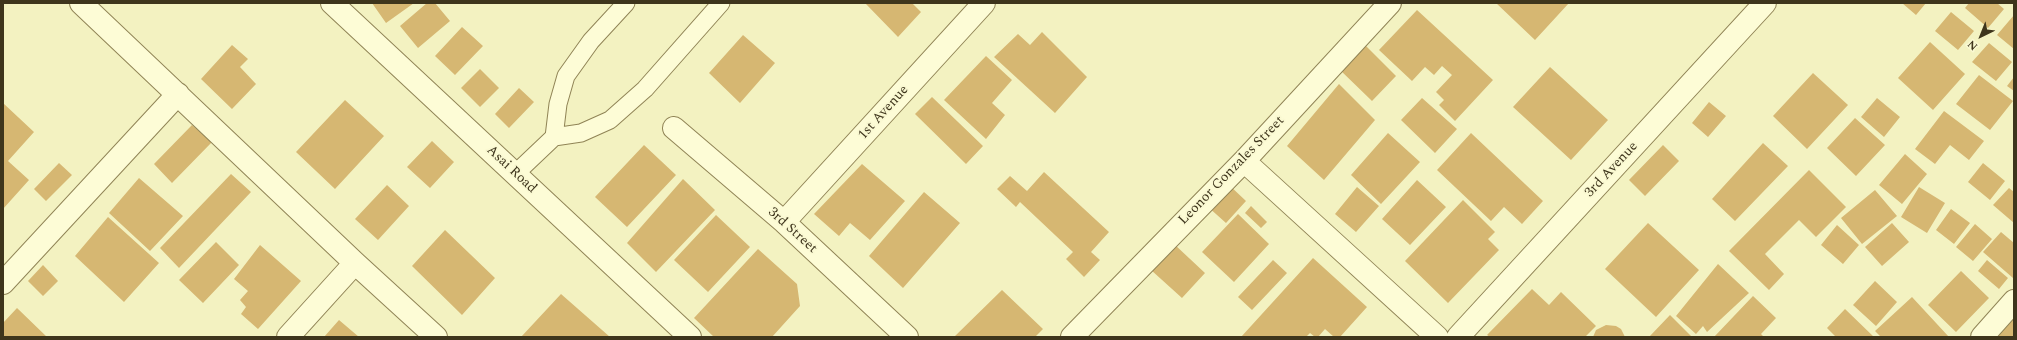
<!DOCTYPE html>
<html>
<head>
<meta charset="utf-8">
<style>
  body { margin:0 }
  #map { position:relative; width:2017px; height:340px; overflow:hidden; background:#f3f2c1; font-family:Spectral,serif }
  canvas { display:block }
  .frame { position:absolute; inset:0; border:4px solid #3e351c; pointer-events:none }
  .north { position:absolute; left:1961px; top:16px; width:40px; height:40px; -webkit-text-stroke:3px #faf9d2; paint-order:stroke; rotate:223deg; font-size:11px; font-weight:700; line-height:16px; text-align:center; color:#3e351c }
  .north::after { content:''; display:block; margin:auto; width:14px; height:18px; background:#3e351c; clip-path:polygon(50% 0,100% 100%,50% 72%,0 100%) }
</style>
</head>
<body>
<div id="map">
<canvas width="2017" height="340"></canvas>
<div class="frame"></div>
<div class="north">N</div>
</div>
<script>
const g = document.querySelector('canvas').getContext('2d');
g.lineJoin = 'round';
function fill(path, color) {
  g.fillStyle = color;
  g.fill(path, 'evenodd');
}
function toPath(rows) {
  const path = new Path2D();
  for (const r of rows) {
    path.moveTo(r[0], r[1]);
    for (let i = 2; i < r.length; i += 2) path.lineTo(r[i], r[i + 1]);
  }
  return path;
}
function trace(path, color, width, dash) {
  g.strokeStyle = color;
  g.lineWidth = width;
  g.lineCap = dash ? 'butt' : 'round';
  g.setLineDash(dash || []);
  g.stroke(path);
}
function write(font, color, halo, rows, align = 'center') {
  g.font = font + ' Spectral,serif';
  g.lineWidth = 3.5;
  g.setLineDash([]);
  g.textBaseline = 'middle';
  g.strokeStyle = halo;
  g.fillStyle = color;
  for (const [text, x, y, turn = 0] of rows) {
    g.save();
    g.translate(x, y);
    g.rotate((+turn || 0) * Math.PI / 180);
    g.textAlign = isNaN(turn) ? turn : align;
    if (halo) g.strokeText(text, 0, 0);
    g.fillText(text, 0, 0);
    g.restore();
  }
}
fill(toPath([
  [372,3,414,3,386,23],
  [427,3,435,3,450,21,418,48,400,26],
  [865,3,912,3,921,12,898,37],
  [1496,3,1569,3,1535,40],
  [1902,3,1926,3,1916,15],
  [1969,3,1997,3,2004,9,1988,28,1965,8],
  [1417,10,1493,80,1455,121,1439,105,1444,100,1436,92,1452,75,1442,66,1434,75,1425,67,1412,81,1379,50],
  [1951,12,1974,31,1958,50,1935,31],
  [2014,15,2014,49,1997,35],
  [462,27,483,46,455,75,435,56],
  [1042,32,1087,77,1055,113,994,57,1018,34,1030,45],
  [743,35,775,63,740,103,709,73],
  [1930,42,1965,74,1933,110,1898,78],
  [1363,43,1396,76,1372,101,1338,68],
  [1989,43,2012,62,1996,81,1972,62],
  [232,45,248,59,240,67,256,84,232,109,201,79],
  [986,56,1012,80,992,103,1005,115,986,139,944,100],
  [1550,67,1608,120,1571,160,1513,107],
  [480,69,499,88,480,107,461,88],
  [1813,73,1848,105,1807,149,1773,116],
  [1979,75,2013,101,1990,130,1956,104],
  [2014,77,2014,91,2007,86],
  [1339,84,1375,120,1324,180,1287,146],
  [519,88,534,102,509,128,495,114],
  [932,97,983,146,966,164,915,114],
  [1422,98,1457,129,1435,153,1401,120],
  [1877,98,1900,117,1884,137,1861,117],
  [345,100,384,136,335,189,296,152],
  [1709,102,1726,116,1708,137,1692,123],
  [3,103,34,132,8,161,29,180,3,209],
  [1944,111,1984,141,1969,160,1950,145,1935,164,1915,149],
  [1855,118,1885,145,1856,176,1827,148],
  [192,125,212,142,172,183,154,164],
  [1388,133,1420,162,1381,204,1351,175],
  [1471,133,1543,201,1522,224,1504,207,1491,221,1437,170],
  [432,141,454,162,430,188,407,167],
  [1763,143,1788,166,1735,221,1712,199],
  [644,145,676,175,627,227,595,197],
  [1663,145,1679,161,1645,196,1629,180],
  [1905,154,1927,174,1902,204,1879,185],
  [59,163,72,175,46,201,34,189],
  [1983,163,2005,181,1990,200,1968,182],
  [862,164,905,201,870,240,850,223,839,236,814,214],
  [1809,170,1846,207,1816,237,1799,220,1765,254,1784,274,1769,290,1729,251],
  [1044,172,1109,232,1091,252,1100,260,1084,277,1066,259,1073,252,1020,202,1016,207,997,189,1010,176,1027,191],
  [231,174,251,192,179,268,160,248],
  [139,178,183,216,150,251,109,213],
  [683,179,715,210,656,272,627,243],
  [1417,180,1446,207,1410,245,1382,219],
  [1228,184,1246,201,1226,223,1207,206],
  [387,185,409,206,378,240,355,219],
  [1357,187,1379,206,1356,232,1335,214],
  [1919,187,1945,203,1927,233,1901,217],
  [2009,188,2014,192,2014,223,1993,205],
  [1875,190,1897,216,1862,244,1841,218],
  [924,192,960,223,903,288,869,256],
  [1463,200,1495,232,1488,239,1499,250,1448,303,1405,261],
  [1251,206,1267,222,1261,228,1245,213],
  [1951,209,1970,223,1954,244,1936,230],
  [1238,214,1269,244,1234,282,1202,252],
  [716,215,750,247,708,292,674,260],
  [108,217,159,263,124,302,75,256],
  [1648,223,1699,270,1656,317,1605,269],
  [1892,223,1909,242,1882,266,1865,247],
  [1975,224,1992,239,1973,261,1956,247],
  [1837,225,1859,245,1843,264,1821,245],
  [445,230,495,278,462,315,412,266],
  [2001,232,2014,243,2013,278,1983,252],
  [216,242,239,265,203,303,179,280],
  [1174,244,1205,273,1182,298,1151,270],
  [260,245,301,281,258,329,241,314,246,307,240,300,248,291,234,279],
  [758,249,797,284,800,306,772,337,714,337,694,318],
  [1313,258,1367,307,1340,337,1334,337,1325,329,1318,337,1315,337,1310,333,1306,337,1241,337],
  [1273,260,1287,273,1252,310,1238,297],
  [1987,260,2008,278,1999,289,1978,271],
  [1718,264,1749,293,1707,332,1703,326,1696,334,1676,316],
  [43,265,58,281,43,296,28,281],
  [1961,271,1989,298,1956,332,1928,305],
  [1875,281,1897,302,1876,326,1853,305],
  [1532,289,1549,305,1561,292,1596,326,1585,337,1490,337,1487,335],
  [1002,290,1043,329,1035,337,954,337],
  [561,294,610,337,521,337],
  [1753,296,1776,318,1761,334,1764,337,1714,337],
  [1912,297,1949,337,1881,337,1875,331],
  [17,308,47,337,3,337,3,323],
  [1845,309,1874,337,1836,337,1827,328],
  [2014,309,2014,337,1998,337,1992,332],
  [1670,315,1692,337,1649,337],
  [339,320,359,337,324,337],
  [1606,325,1616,326,1621,329,1625,337,1593,337,1596,330]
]), '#d6b772');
const service = toPath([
  [554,137,558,104,566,76,591,41,626,3],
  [515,174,554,137,581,133,610,120,645,89,721,3]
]);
const minor = toPath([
  [81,3,355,263,436,337],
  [332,3,690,337],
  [674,128,784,222,907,337],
  [1244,161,1437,337],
  [784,222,984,3],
  [3,283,178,94],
  [288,337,355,263],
  [1072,337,1244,161,1390,3],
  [1458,337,1765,3],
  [1982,337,2014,301]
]);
trace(service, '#908456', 19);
trace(minor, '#908456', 24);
trace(service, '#fdfcd6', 17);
trace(minor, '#fdfcd6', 22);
write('14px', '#3e351c', '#faf9d2', [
  ["1st Avenue",884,113,-48],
  ["Asai Road",511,170,43],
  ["3rd Avenue",1612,170,-47],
  ["Leonor Gonzales Street",1232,171,-46],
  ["3rd Street",792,231,42]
]);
</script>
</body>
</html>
